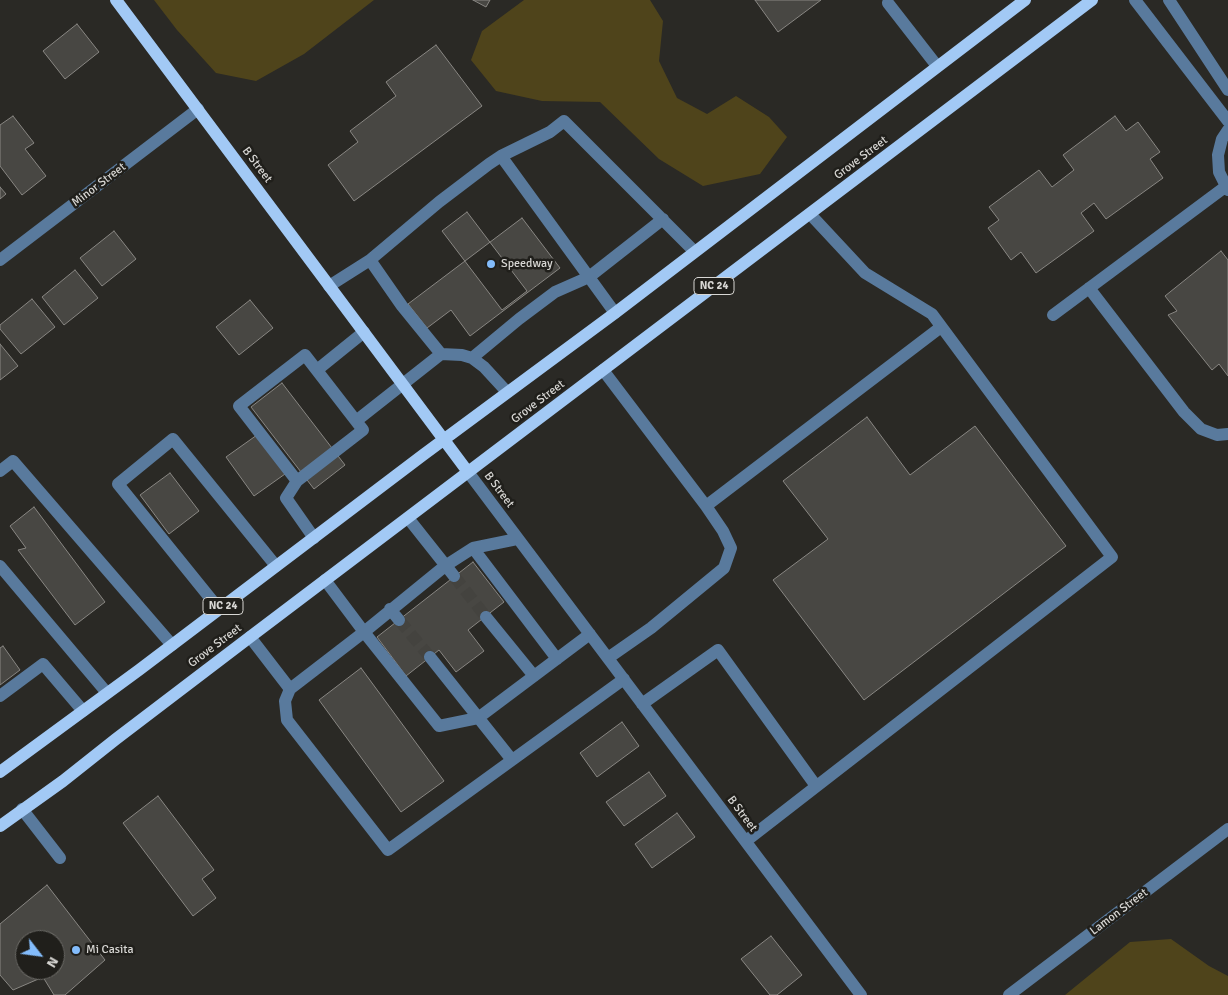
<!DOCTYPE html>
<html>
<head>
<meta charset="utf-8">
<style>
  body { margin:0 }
  #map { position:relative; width:1228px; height:995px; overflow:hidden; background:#2a2925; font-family:Signika,sans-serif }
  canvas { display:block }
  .north { position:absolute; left:15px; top:930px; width:50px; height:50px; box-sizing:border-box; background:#201f1b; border:1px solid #6a6965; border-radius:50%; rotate:120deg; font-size:14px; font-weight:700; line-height:20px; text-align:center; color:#d8d7d4 }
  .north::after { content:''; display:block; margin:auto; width:18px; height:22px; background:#83bcfb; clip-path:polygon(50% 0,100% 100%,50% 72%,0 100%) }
</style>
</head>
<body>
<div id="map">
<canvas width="1228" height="995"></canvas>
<div class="north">N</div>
</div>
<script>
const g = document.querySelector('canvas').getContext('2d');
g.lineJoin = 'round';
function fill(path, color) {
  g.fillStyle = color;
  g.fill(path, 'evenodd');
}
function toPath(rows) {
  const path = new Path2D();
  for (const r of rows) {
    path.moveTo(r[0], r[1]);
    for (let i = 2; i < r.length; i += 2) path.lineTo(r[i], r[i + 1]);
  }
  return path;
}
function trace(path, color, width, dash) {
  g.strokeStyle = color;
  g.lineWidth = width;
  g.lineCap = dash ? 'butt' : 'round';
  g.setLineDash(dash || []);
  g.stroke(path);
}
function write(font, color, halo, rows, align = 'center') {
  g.font = font + ' Signika,sans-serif';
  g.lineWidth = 5;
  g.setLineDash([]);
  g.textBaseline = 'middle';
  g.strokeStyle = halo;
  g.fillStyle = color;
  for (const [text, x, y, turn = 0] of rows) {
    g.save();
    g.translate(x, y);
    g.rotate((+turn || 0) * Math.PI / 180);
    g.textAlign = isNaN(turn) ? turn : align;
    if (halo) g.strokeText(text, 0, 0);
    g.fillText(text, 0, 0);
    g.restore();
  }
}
fill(toPath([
  [154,0,374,0,304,54,256,81,216,73,177,30],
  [524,0,650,0,663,21,659,61,677,98,707,114,736,96,769,117,787,137,760,174,703,186,659,159,600,102,542,101,496,91,471,60,482,31],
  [1171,939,1209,966,1228,976,1228,995,1065,995,1130,942]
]), '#4f441b');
const building = toPath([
  [473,0,490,0,486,7,473,0],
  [755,0,821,0,778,32,755,0],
  [77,24,99,52,65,79,43,51,77,24],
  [436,45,482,106,354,201,328,165,358,142,350,131,396,96,386,82,436,45],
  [13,116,34,143,25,149,46,176,22,195,0,166,0,125,13,116],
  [1115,116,1126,131,1138,122,1160,152,1150,159,1163,178,1106,219,1094,203,1081,213,1094,231,1036,273,1021,252,1011,260,988,228,999,220,989,207,1039,170,1052,187,1074,170,1063,155,1115,116],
  [0,187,6,194,0,199,0,187],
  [467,212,527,291,502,310,442,231,467,212],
  [522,218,560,268,470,336,451,310,427,328,408,304,522,218],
  [114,231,136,259,102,286,80,258,114,231],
  [1221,251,1228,260,1228,376,1219,364,1212,370,1168,315,1177,311,1165,296,1221,251],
  [75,270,98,298,64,325,42,297,75,270],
  [32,299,55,327,21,354,0,329,0,325,32,299],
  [250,300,273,328,239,355,216,327,250,300],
  [0,344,18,366,0,380,0,344],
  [282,383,345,465,314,489,251,407,282,383],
  [867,417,910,475,975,426,1066,546,864,700,773,580,828,539,783,481,867,417],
  [257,435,285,474,254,496,226,457,257,435],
  [170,473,199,511,169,534,140,495,170,473],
  [34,507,105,602,75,625,18,550,26,548,10,526,34,507],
  [473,562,504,602,468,630,484,651,456,672,439,650,406,676,377,637,473,562],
  [3,646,20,670,0,685,0,648,3,646],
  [361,668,444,781,401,812,319,700,361,668],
  [622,722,639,746,597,777,580,753,622,722],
  [649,772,666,796,624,826,606,802,649,772],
  [158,796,214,870,202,879,216,898,193,916,123,823,158,796],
  [677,813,695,837,652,868,635,844,677,813],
  [47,885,105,960,65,995,54,995,43,977,13,990,0,975,0,924,47,885],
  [25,940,55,940,55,970,25,970,25,940],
  [771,936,802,975,777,995,770,995,741,959,771,936]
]);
fill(building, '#484743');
trace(building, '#898783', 1);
trace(toPath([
  [454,576,486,617],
  [399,620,430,657]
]), '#44433f', 12, [12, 6]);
trace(toPath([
  [1135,0,1228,121],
  [1169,0,1228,90],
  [888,3,937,66],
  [1228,130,1222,139,1218,155,1219,172,1228,190],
  [501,156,615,313],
  [0,260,198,109],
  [329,286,370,260],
  [1089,288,1184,412,1201,429,1217,435,1228,434],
  [1053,315,1225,187],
  [305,355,363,430,297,481,239,406,305,355],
  [472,358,519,319,555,292,589,277,663,219],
  [317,370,364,332],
  [603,370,706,506,941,327],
  [507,392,484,367,472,358,462,355,441,354,402,306,370,260,439,202,489,164,501,156,550,132,564,121,694,251],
  [356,421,441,354],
  [0,471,13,461,172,645],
  [468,472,861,995],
  [297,481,286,498,314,538],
  [408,518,454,576],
  [473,548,517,539],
  [0,566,107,693],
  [325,580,364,632,445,566,473,548,557,659],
  [219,609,118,484,173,439,276,566],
  [390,609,399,620],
  [486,617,534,676],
  [250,637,290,689,285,701,287,720,388,850,624,679],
  [430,657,512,760],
  [608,658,651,628,724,568,731,548,723,531,706,506],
  [290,689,364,632,439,726,478,718,590,634],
  [0,696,43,664,83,711],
  [642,704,718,650,816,786],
  [22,809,60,858],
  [746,841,1112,557,932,314,865,273,810,214],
  [1009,995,1228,829]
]), '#597a9d', 12);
trace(toPath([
  [116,0,468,472],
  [0,772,139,670,423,455,615,313,1025,0],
  [0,826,63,781,116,739,250,637,1092,0]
]), '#a2c9f5', 12);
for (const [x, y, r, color] of [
  [491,264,5,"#83bcfb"],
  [76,950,5,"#83bcfb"]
]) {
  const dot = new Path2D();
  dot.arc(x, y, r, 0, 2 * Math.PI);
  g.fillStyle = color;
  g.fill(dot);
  trace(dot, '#201f1b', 2);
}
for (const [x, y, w] of [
  [714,286,40],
  [223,606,40]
]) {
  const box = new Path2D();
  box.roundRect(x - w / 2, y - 8.5, w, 17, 4);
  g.fillStyle = '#201f1b';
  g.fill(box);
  trace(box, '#d8d7d4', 1);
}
write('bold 11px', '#d8d7d4', null, [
  ["NC 24",714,286],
  ["NC 24",223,606]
]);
write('12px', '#d8d7d4', '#201f1b', [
  ["Grove Street",861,158,-37],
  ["B Street",257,165,53],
  ["Minor Street",99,185,-37],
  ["Grove Street",538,402,-37],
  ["B Street",499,490,53],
  ["Grove Street",215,646,-37],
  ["B Street",742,814,53],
  ["Lamon Street",1119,912,-37]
]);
write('12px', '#d8d7d4', '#201f1b', [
  ["Speedway",501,264],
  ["Mi Casita",86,950]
], 'left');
</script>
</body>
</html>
